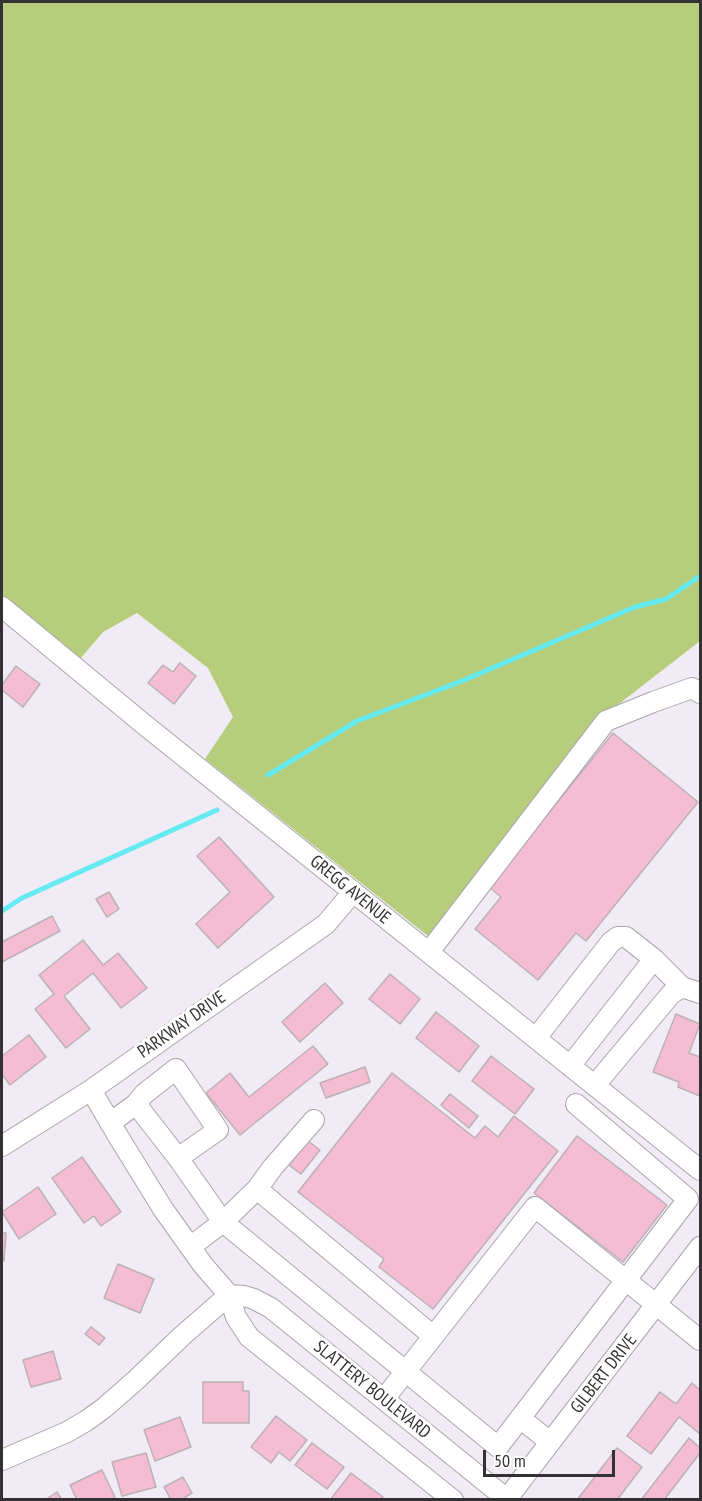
<!DOCTYPE html>
<html>
<head>
<meta charset="utf-8">
<style>
  body { margin:0 }
  #map { position:relative; width:702px; height:1501px; overflow:hidden; background:#f0ebf4; font-family:"PT Sans Narrow",sans-serif }
  canvas { display:block }
  .frame { position:absolute; inset:0; border:3px solid #333134; pointer-events:none }
  .scale { position:absolute; left:483px; top:1450px; width:132px; height:27px; box-sizing:border-box; border:3px solid #333134; border-top:0; padding-left:8px; font-size:18px; line-height:21px; white-space:nowrap; color:#333134; -webkit-text-stroke:4px #fff; paint-order:stroke }
</style>
</head>
<body>
<div id="map">
<canvas width="702" height="1501"></canvas>
<div class="frame"></div>
<div class="scale">50 m</div>
</div>
<script>
const g = document.querySelector('canvas').getContext('2d');
g.lineJoin = 'round';
function fill(path, color) {
  g.fillStyle = color;
  g.fill(path, 'evenodd');
}
function toPath(rows) {
  const path = new Path2D();
  for (const r of rows) {
    path.moveTo(r[0], r[1]);
    for (let i = 2; i < r.length; i += 2) path.lineTo(r[i], r[i + 1]);
  }
  return path;
}
function trace(path, color, width, dash) {
  g.strokeStyle = color;
  g.lineWidth = width;
  g.lineCap = dash ? 'butt' : 'round';
  g.setLineDash(dash || []);
  g.stroke(path);
}
function write(font, color, halo, rows, align = 'center') {
  g.font = font + ' "PT Sans Narrow",sans-serif';
  g.lineWidth = 6;
  g.setLineDash([]);
  g.textBaseline = 'middle';
  g.strokeStyle = halo;
  g.fillStyle = color;
  for (const [text, x, y, turn = 0] of rows) {
    g.save();
    g.translate(x, y);
    g.rotate((+turn || 0) * Math.PI / 180);
    g.textAlign = isNaN(turn) ? turn : align;
    if (halo) g.strokeText(text, 0, 0);
    g.fillText(text, 0, 0);
    g.restore();
  }
}
fill(toPath([
  [2,2,700,2,700,641,606,714,433,940,205,759,233,717,208,668,137,613,103,632,80,659,2,596]
]), '#b6ce7b');
trace(toPath([
  [268,775,357,721,462,681,635,607,666,599,700,576],
  [2,911,22,898,217,810]
]), '#66eaf2', 5);
const building = toPath([
  [180,663,196,676,174,704,148,683,163,665,173,672,180,663],
  [16,666,40,684,23,707,2,690,2,685,16,666],
  [613,733,698,802,586,941,576,933,538,980,475,929,501,897,489,887,613,733],
  [219,837,274,897,218,948,196,924,230,892,197,856,219,837],
  [109,892,119,909,107,917,96,899,109,892],
  [52,916,60,931,2,962,2,942,52,916],
  [83,940,103,965,118,953,147,988,121,1008,93,973,64,996,90,1029,66,1048,35,1009,54,994,39,975,83,940],
  [390,974,420,999,400,1024,369,999,390,974],
  [325,983,343,1003,300,1042,282,1022,325,983],
  [436,1012,479,1046,459,1072,416,1038,436,1012],
  [676,1014,700,1024,689,1053,700,1057,700,1096,678,1087,679,1082,653,1072,676,1014],
  [29,1035,46,1057,10,1085,2,1074,2,1056,29,1035],
  [313,1046,328,1064,240,1135,206,1093,230,1073,249,1097,313,1046],
  [491,1056,534,1089,515,1114,472,1081,491,1056],
  [365,1067,370,1082,326,1098,320,1083,365,1067],
  [392,1073,475,1138,485,1126,498,1137,514,1116,558,1151,433,1309,379,1267,384,1259,298,1192,392,1073],
  [450,1094,478,1116,469,1128,441,1105,450,1094],
  [577,1136,667,1205,623,1262,534,1193,577,1136],
  [308,1141,320,1150,301,1174,289,1165,308,1141],
  [82,1157,121,1212,101,1226,94,1216,84,1223,52,1178,82,1157],
  [38,1187,56,1214,19,1239,2,1212,38,1187],
  [2,1233,6,1233,4,1261,2,1261,2,1233],
  [118,1264,154,1279,140,1313,104,1298,118,1264],
  [91,1327,105,1338,99,1345,85,1334,91,1327],
  [53,1351,61,1379,31,1387,23,1360,53,1351],
  [203,1382,243,1382,243,1391,249,1391,249,1423,203,1423,203,1382],
  [692,1383,700,1390,700,1434,679,1417,651,1454,627,1436,660,1392,676,1404,692,1383],
  [276,1416,307,1440,290,1461,279,1452,271,1463,251,1447,276,1416],
  [180,1417,191,1447,155,1461,144,1430,180,1417],
  [689,1438,700,1448,700,1453,664,1500,641,1500,689,1438],
  [312,1443,344,1467,327,1489,295,1465,312,1443],
  [617,1448,642,1467,617,1500,577,1500,617,1448],
  [146,1453,156,1487,122,1496,112,1462,146,1453],
  [102,1470,115,1497,111,1500,77,1500,70,1485,102,1470],
  [351,1473,383,1497,381,1500,330,1500,351,1473],
  [183,1477,192,1493,181,1500,171,1500,164,1487,183,1477],
  [57,1492,62,1500,45,1500,57,1492]
]);
fill(building, '#f5bdd2');
trace(building, '#bcb1b5', 1.5);
const minor = toPath([
  [2,607,146,726,700,1170],
  [429,952,606,721,653,702,692,688,700,693],
  [536,1038,611,942,618,937,626,937,654,959,682,987,700,993],
  [570,1066,654,959],
  [595,1085,671,994,682,987],
  [91,1090,118,1136,163,1209,203,1265,229,1295,236,1317,249,1337,453,1500],
  [136,1104,144,1094,176,1069,218,1130,178,1158],
  [110,1123,136,1104,178,1158,223,1222,257,1189,273,1167,314,1120],
  [2,1146,91,1090,326,924,353,892],
  [257,1189,433,1336],
  [190,1247,223,1222,498,1447,688,1199,576,1104],
  [384,1399,535,1207,700,1340],
  [520,1418,550,1442],
  [2,1460,67,1432,86,1421,104,1408,136,1380,183,1335,229,1295,244,1296,254,1299,271,1308,508,1500],
  [506,1500,700,1247]
]);
trace(minor, '#aaa5ad', 22);
trace(minor, '#fff', 20);
write('18px', '#333134', '#fff', [
  ["GREGG AVENUE",350,890,39],
  ["PARKWAY DRIVE",182,1025,-35],
  ["GILBERT DRIVE",604,1374,-52],
  ["SLATTERY BOULEVARD",372,1390,39]
]);
</script>
</body>
</html>
